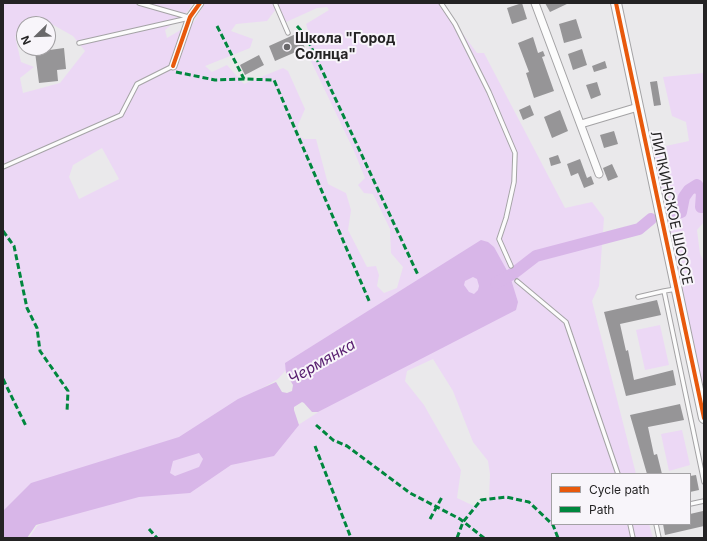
<!DOCTYPE html>
<html>
<head>
<meta charset="utf-8">
<style>
  body { margin:0 }
  #map { position:relative; width:707px; height:541px; overflow:hidden; background:#eae9eb; font-family:Inter,sans-serif }
  canvas { display:block }
  .frame { position:absolute; inset:0; border:4px solid #242324; pointer-events:none }
  .legend { position:absolute; left:551px; top:473px; width:140px; height:52px; box-sizing:border-box; background:#f8f5fa; border:1px solid #a3a1a4; margin:0; padding:5px 7px; list-style:none; font-size:12px; color:#242324 }
  .legend li { display:flex; align-items:center; gap:8px; height:20px }
  .legend b { width:20px; border:1px solid #a3a1a4 }
  .north { position:absolute; left:16px; top:16px; width:40px; height:40px; box-sizing:border-box; background:#f8f5fa; border:1px solid #a3a1a4; border-radius:50%; rotate:247deg; font-size:11px; font-weight:700; line-height:16px; text-align:center; color:#242324 }
  .north::after { content:''; display:block; margin:auto; width:14px; height:18px; background:#69686a; clip-path:polygon(50% 0,100% 100%,50% 72%,0 100%) }
</style>
</head>
<body>
<div id="map">
<canvas width="707" height="541"></canvas>
<div class="frame"></div>
<ul class="legend">
<li><b style="height:5px;background:#e8590c"></b>Cycle path</li>
<li><b style="height:5px;background:#00873e"></b>Path</li>
</ul>
<div class="north">N</div>
</div>
<script>
const g = document.querySelector('canvas').getContext('2d');
g.lineJoin = 'round';
function fill(path, color) {
  g.fillStyle = color;
  g.fill(path, 'evenodd');
}
function toPath(rows) {
  const path = new Path2D();
  for (const r of rows) {
    path.moveTo(r[0], r[1]);
    for (let i = 2; i < r.length; i += 2) path.lineTo(r[i], r[i + 1]);
  }
  return path;
}
function trace(path, color, width, dash) {
  g.strokeStyle = color;
  g.lineWidth = width;
  g.lineCap = dash ? 'butt' : 'round';
  g.setLineDash(dash || []);
  g.stroke(path);
}
function write(font, color, halo, rows, align = 'center') {
  g.font = font + ' Inter,sans-serif';
  g.lineWidth = 4;
  g.setLineDash([]);
  g.textBaseline = 'middle';
  g.strokeStyle = halo;
  g.fillStyle = color;
  for (const [text, x, y, turn = 0] of rows) {
    g.save();
    g.translate(x, y);
    g.rotate((+turn || 0) * Math.PI / 180);
    g.textAlign = isNaN(turn) ? turn : align;
    if (halo) g.strokeText(text, 0, 0);
    g.fillText(text, 0, 0);
    g.restore();
  }
}
fill(toPath([
  [3,3,193,3,188,11,165,30,167,38,194,22,205,3,440,3,477,53,484,53,565,208,592,202,604,218,599,286,592,301,636,474,552,474,552,524,649,524,653,538,29,538,37,526,55,517,232,463,292,429,337,400,468,330,491,249,286,370,278,379,238,402,231,417,3,519],
  [327,7,329,10,306,24,310,37,308,55,354,151,365,178,358,185,364,193,373,194,390,229,391,253,403,267,397,288,384,293,377,286,379,275,376,266,367,267,348,230,351,210,346,193,328,184,316,139,304,139,299,136,298,125,305,109,288,71,283,68,244,84,227,65,212,72,205,66,250,48,253,39,231,31,236,24,267,21,276,9,284,23,317,8],
  [48,22,73,36,85,51,60,83,23,93,20,78,34,67,21,62,15,36,24,32,24,24,43,24],
  [102,148,119,179,79,199,69,177,73,165],
  [433,359,453,391,473,442,488,461,490,474,489,498,474,506,457,498,461,470,424,405,405,381,407,371],
  [704,73,704,222,697,230,700,254,704,262,704,391,652,149,689,141,686,122,672,116,663,77],
  [470,274,483,281,475,298,463,291,465,276],
  [660,325,669,365,645,370,636,330],
  [682,430,690,465,669,471,661,434],
  [200,450,207,462,200,470,173,481,166,478,169,458]
]), '#ecd8f5');
fill(toPath([
  [481,240,488,242,494,247,510,276,518,302,516,310,318,412,312,412,304,403,302,402,294,407,294,410,299,425,274,456,231,465,190,493,139,497,36,525,27,538,3,538,3,511,31,483,179,437,238,399,276,382,282,392,287,393,292,391,293,385,286,373,285,363],
  [473,277,477,279,479,286,478,290,474,294,469,292,464,285,465,281],
  [199,453,203,459,199,467,175,476,170,473,173,461]
]), '#d8b6e8');
trace(toPath([
  [671,214,681,212,684,197,689,190,697,185,702,193,701,207,704,207],
  [496,283,514,273,536,256,639,229,651,219]
]), '#d8b6e8', 12);
fill(toPath([
  [522,3,527,19,512,24,507,8],
  [545,3,569,3,550,12],
  [576,19,582,38,564,43,559,24],
  [298,33,305,48,275,61,269,46],
  [533,37,538,53,543,51,545,56,542,57,554,91,534,98,526,73,529,72,518,43],
  [64,48,66,69,57,70,58,81,39,83,35,52],
  [582,49,587,65,573,70,568,54],
  [259,55,264,65,245,75,240,65],
  [605,61,607,68,594,72,592,66],
  [657,81,661,105,654,106,650,82],
  [597,82,601,95,591,99,586,85],
  [530,105,534,115,523,120,519,110],
  [560,110,568,131,552,138,544,117],
  [614,131,618,144,604,148,600,135],
  [558,155,561,163,551,166,549,158],
  [580,159,587,178,591,176,594,184,584,188,578,173,571,176,567,164],
  [612,164,618,177,608,181,603,168],
  [657,300,661,315,620,324,626,351,628,350,634,380,673,370,676,385,626,396,604,312],
  [680,404,684,420,648,427,654,455,657,454,662,474,647,474,630,415],
  [696,475,699,490,690,492,690,476],
  [703,511,704,526,665,535,663,524,690,524,690,514]
]), '#969597');
const lane = toPath([
  [139,3,188,17],
  [275,3,288,33],
  [441,3,455,24,489,92,515,153,514,182,506,218,499,239,511,266],
  [79,43,189,18],
  [3,167,121,115,137,84,173,66],
  [517,281,566,322,618,474],
  [664,291,676,289],
  [638,297,664,291,704,482],
  [690,504,704,501],
  [630,524,633,538],
  [656,524,659,538]
]);
const street = toPath([
  [535,3,599,174],
  [173,66,190,17,200,3],
  [581,124,638,107]
]);
const secondary = toPath([
  [616,3,704,418]
]);
trace(lane, '#a4a3a5', 5.5);
trace(street, '#a4a3a5', 9);
trace(secondary, '#a4a3a5', 12);
trace(lane, '#fcfcfc', 3.5);
trace(street, '#fcfcfc', 7);
trace(secondary, '#fcfcfc', 10);
trace(toPath([
  [217,26,244,79,274,80,370,303],
  [297,26,306,36,418,275],
  [176,72,215,80,244,79],
  [3,231,14,246,27,308,37,328,40,351,68,391,67,412],
  [3,379,26,426],
  [316,425,333,440,347,446,410,493,460,519,484,538],
  [315,446,351,538],
  [430,519,442,497],
  [149,529,157,538],
  [457,538,463,522,481,500,506,497,529,502,553,525,558,538]
]), '#00873e', 3, [6, 3]);
trace(toPath([
  [616,3,704,418],
  [173,66,190,17,200,3]
]), '#e8590c', 4);
for (const [x, y, r, color] of [
  [287,47,4,"#69686a"]
]) {
  const dot = new Path2D();
  dot.arc(x, y, r, 0, 2 * Math.PI);
  g.fillStyle = color;
  g.fill(dot);
  trace(dot, '#f8f5fa', 1.5);
}
write('bold 14px', '#242324', '#f8f5fa', [
  ["Школа \"Город",295,39],
  ["Cолнца\"",295,55]
], 'left');
write('14px', '#242324', '#f8f5fa', [
  ["ЛИПКИНСКОЕ ШОССЕ",671,208,78]
]);
write('italic 15px', '#561c6e', '#f8f5fa', [
  ["Чермянка",322,362,-30]
]);
</script>
</body>
</html>
